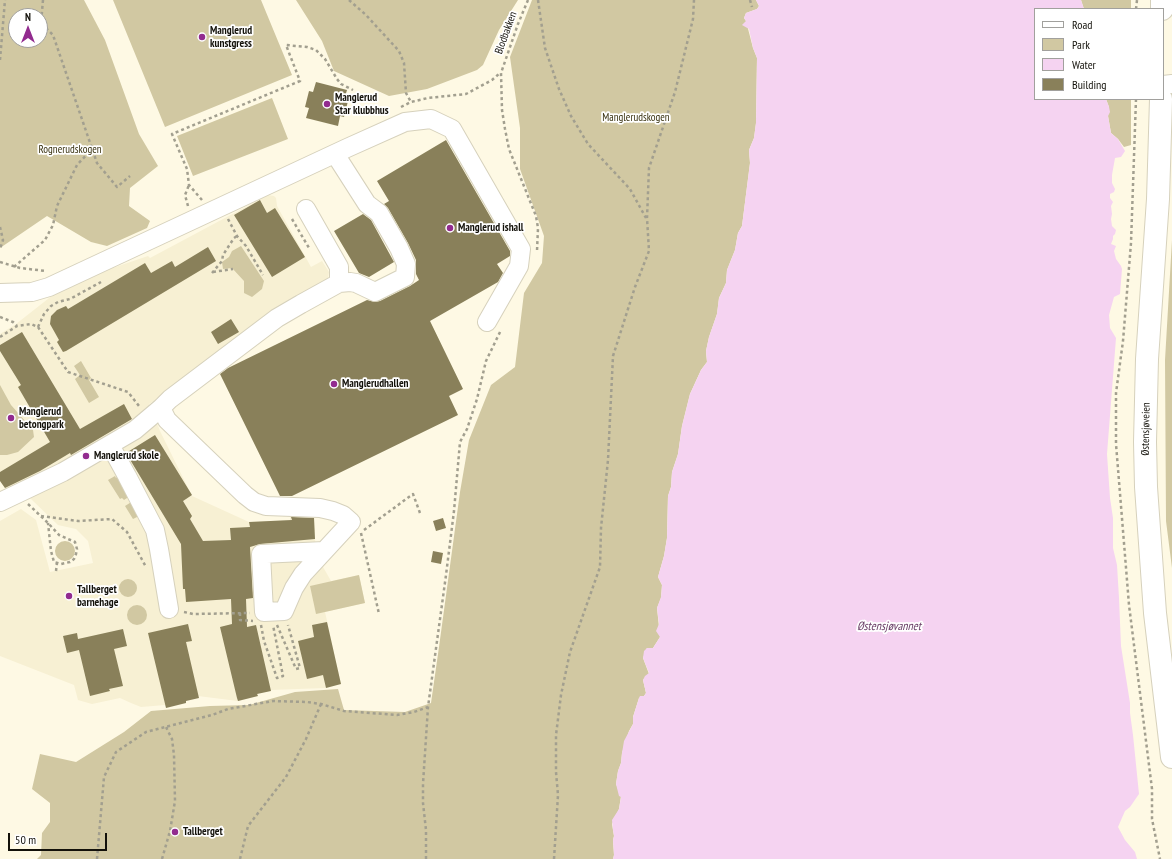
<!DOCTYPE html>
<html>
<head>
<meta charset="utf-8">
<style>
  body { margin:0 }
  #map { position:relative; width:1172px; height:859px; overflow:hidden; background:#fef9e4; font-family:"PT Sans Narrow",sans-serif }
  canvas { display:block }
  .legend { position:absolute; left:1034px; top:8px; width:130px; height:92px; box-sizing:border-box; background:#fff; border:1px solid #a1a09d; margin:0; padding:5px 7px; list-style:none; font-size:12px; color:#13110a }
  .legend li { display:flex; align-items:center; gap:8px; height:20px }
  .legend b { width:20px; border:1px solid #a1a09d }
  .north { position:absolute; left:8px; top:8px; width:40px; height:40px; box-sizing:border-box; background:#fff; border:1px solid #a1a09d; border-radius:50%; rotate:0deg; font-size:11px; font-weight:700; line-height:16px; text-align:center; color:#13110a }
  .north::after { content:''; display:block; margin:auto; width:14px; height:18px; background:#922b8f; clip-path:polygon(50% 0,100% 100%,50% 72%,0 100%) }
  .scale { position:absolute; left:8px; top:833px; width:99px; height:18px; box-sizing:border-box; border:2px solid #13110a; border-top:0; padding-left:5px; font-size:12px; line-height:14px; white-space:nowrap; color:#13110a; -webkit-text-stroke:3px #fff; paint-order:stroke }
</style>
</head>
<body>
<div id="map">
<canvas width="1172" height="859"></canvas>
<ul class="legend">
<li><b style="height:5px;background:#fff"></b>Road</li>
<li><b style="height:11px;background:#d1c8a2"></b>Park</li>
<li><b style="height:11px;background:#f5d3f1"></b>Water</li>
<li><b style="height:11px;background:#89805a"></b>Building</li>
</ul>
<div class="north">N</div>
<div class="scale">50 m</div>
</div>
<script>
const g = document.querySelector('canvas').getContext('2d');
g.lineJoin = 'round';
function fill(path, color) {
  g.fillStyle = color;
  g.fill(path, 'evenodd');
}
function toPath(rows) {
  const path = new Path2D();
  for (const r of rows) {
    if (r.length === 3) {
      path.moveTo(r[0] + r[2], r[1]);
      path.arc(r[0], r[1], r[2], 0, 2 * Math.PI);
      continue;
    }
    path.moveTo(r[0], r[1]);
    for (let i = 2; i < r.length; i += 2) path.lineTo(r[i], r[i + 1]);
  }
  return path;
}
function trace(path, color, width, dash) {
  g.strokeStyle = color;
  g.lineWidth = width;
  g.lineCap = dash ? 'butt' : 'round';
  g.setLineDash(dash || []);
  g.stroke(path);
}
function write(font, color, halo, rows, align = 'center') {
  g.font = font + ' "PT Sans Narrow",sans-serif';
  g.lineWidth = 3.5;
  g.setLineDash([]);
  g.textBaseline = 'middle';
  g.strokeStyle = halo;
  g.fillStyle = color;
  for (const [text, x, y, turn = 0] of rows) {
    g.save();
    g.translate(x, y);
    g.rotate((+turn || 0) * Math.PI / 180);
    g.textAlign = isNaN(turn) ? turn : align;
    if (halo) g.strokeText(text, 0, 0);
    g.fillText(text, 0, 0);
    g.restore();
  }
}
fill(toPath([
  [268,195,274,196,276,198,277,206,311,267,322,261,329,272,328,278,322,285,167,393,149,404,160,431,192,496,249,522,290,520,290,515,314,513,315,540,323,567,331,581,359,575,365,603,325,612,341,684,325,688,271,690,258,693,258,696,238,701,198,696,185,699,185,702,165,706,165,705,141,707,131,703,120,698,92,704,78,700,74,685,0,656,0,521,21,509,36,520,50,572,93,563,88,541,76,529,58,525,31,499,6,490,0,481,0,334,16,324,58,291,86,277,148,256,150,258]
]), '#f7f0d3');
fill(toPath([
  [0,0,84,0,105,40,139,134,158,166,130,188,129,206,150,221,147,228,107,246,91,242,47,216,0,248],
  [16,16,40,16,40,40,16,40],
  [113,0,261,0,292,75,165,127],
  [296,0,518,0,499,30,483,65,477,70,427,89,389,96,334,71,322,41],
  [532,0,756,0,759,6,757,9,746,13,744,18,746,21,753,48,757,58,756,123,754,138,749,150,750,163,742,226,738,233,735,250,727,270,726,283,719,298,717,314,709,337,706,351,707,362,701,370,690,394,682,426,678,454,672,472,671,487,668,496,667,538,664,556,658,577,662,585,661,598,657,608,660,637,653,648,647,648,643,658,649,674,643,680,646,693,644,696,639,698,633,717,633,724,629,731,622,753,621,763,618,771,616,784,621,796,619,809,612,824,614,836,613,840,614,855,613,859,37,859,41,855,42,833,50,822,50,803,32,789,40,754,76,762,124,732,151,711,210,706,249,705,295,692,338,689,344,710,405,712,431,703,439,647,460,492,469,440,491,385,515,367,524,293,542,263,544,236,520,169,520,128,510,57],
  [1081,0,1131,0,1131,9,1084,9],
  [272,98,288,139,193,176,177,136],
  [1106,99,1131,99,1131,145,1124,147,1118,139,1111,133,1108,116,1109,107],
  [1172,240,1172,568,1166,521,1165,360],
  [241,246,264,281,262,289,252,297,244,293,244,281,232,268,223,269,222,262,229,257,232,251],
  [81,361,91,378,89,380,99,397,89,403,75,379,80,375,74,366],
  [0,385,11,405,33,430,34,437,18,452,7,455,0,455],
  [115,476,116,478,118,476,130,496,124,500,122,498,120,499,108,480],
  [133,501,141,515,133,519,125,506],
  [65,551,10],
  [359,575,365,603,316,614,310,586],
  [128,588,9],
  [137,615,10]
]), '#d1c8a2');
fill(toPath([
  [756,0,1081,0,1084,9,1035,9,1035,99,1106,99,1109,107,1110,112,1108,116,1111,133,1118,139,1125,151,1121,157,1115,158,1112,175,1112,183,1115,189,1114,192,1110,194,1110,198,1113,202,1111,206,1112,214,1111,219,1112,226,1116,230,1115,234,1113,236,1113,239,1111,244,1116,246,1114,251,1116,259,1121,266,1122,269,1120,294,1114,297,1109,315,1110,328,1116,338,1107,454,1110,498,1113,518,1113,548,1117,565,1119,598,1121,646,1130,703,1130,713,1133,735,1139,794,1130,807,1125,811,1118,827,1125,840,1135,852,1137,859,613,859,614,855,613,840,614,836,613,830,612,820,619,809,621,797,619,796,616,784,618,771,621,763,622,753,624,741,633,724,633,717,639,698,640,696,644,696,646,693,643,680,645,676,649,673,643,658,644,651,647,648,653,648,660,637,656,631,659,624,657,608,661,597,662,585,658,577,664,556,667,538,668,496,671,487,672,472,678,454,682,426,690,394,701,370,707,362,706,351,709,337,717,314,719,298,726,283,727,270,735,250,738,233,742,226,750,163,749,150,754,138,756,123,757,58,753,48,749,29,742,25,746,21,744,18,746,13,757,9,759,6]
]), '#f5d3f1');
fill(toPath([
  [316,82,347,90,344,100,348,101,344,117,340,116,338,126,306,118,309,108,305,107,309,91,313,92],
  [446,140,510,251,510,256,497,264,503,273,498,282,430,321,463,389,449,396,458,415,292,496,280,496,220,374,228,368,367,300,375,302,380,301,410,286,419,280,416,274,416,260,408,243,388,208,384,204,389,201,377,181],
  [260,200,267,213,275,208,305,257,272,277,234,215],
  [363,214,371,220,394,262,369,277,359,273,334,231],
  [208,247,216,261,66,351,63,352,57,342,59,340,50,324,51,316,57,310,66,306,68,309,145,263,151,273,172,261,175,267],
  [231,319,239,332,218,344,211,332],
  [22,332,80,429,124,404,132,419,71,455,70,453,40,471,5,488,0,481,0,472,50,442,18,387,21,385,0,351,0,345],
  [155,435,192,495,183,501,192,516,190,519,203,541,231,540,230,528,250,527,249,522,292,520,291,517,314,518,315,539,260,544,250,547,253,598,246,599,247,627,256,625,271,691,257,694,258,696,238,701,237,698,220,627,232,624,231,599,186,602,185,589,183,589,181,544,126,453],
  [443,518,446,528,436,531,433,521],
  [433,551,443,553,441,564,431,562],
  [327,622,341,684,326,688,323,675,307,679,298,641,314,637,312,625],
  [188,624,192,641,186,642,199,698,186,701,186,703,166,708,148,633],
  [123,629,127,646,114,649,123,686,109,689,110,691,90,696,79,650,67,653,63,636,77,633,78,639]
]), '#89805a');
const minor = toPath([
  [1163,85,1172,84],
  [306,209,339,267,339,283],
  [0,293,32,292,49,287,347,148,405,122,431,119,452,129,521,249,519,266,487,322],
  [161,408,167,420,220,471,245,495,254,502,266,506,320,508,333,511,343,515,351,522,303,574,294,588,284,611,264,612,261,554,324,551],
  [110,445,127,476,155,530,159,549,169,609],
  [0,502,63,472,135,430,161,408,170,399,277,318,301,304,339,283,350,282,356,283,375,292,405,277,406,264,399,248,379,213,367,204,335,154]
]);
const major = toPath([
  [1162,9,1162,0],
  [1161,99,1158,199,1147,359,1145,442,1146,487,1155,613,1172,757]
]);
trace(minor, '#d6d1bc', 20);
trace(major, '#d6d1bc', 24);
trace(toPath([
  [43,0,41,23,53,35,97,163,117,187,130,176],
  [349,0,366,15,399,51,404,63,406,93,411,102],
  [528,0,518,24,501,73,502,110,505,129,509,149,536,216,538,228,537,251],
  [538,0,545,48,559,89,571,116,588,144,630,189,646,218],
  [750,0,752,7],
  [1136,9,1137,0],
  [0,60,5,0],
  [1136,99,1131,243,1123,341,1116,393,1116,444,1129,605,1152,789,1152,819,1160,859],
  [401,107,411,102,428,98,466,94,492,80,500,73],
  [202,200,189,185,187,169,172,134,300,81,286,45,307,47,316,50,325,59,337,79,341,84,353,90],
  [188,206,185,195,189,185],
  [228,219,237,236,246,246,263,275],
  [292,219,309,248,311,248],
  [0,227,3,240,0,249],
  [0,262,20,268,46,271],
  [14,267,45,240,53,225,57,206,77,165,92,149],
  [213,272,233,269],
  [212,273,222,261,223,255,234,238,237,236],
  [0,317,13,322,17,326],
  [38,327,44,314,51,306,58,302,70,299,101,282],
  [0,337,17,326,31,324,38,327,68,372,128,392,139,406],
  [28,504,48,523,59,535,75,542,77,549,76,554,74,559,70,562,61,564,54,562,51,551,48,523],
  [41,516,78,521,112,519,127,532,146,567],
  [364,530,413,494,420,513],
  [361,533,379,614],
  [56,571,57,563],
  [184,612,193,614,250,613],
  [240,613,240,620,253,621],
  [261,625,264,641,277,678,283,676,273,625],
  [277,625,296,669,300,668,288,625],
  [97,859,104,777,116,752,146,732,212,715,228,709,273,701,307,702,321,704,344,711,397,715,414,712,428,707],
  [162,859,170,831,175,801,174,755,172,739,166,727],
  [240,859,248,826,286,777,306,739,321,704],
  [426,859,426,830,423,803,423,784,428,707,446,575,454,511,460,442,467,429,477,399,486,361,501,330],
  [554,859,558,795,556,772,556,735,561,695,570,652,600,567,601,528,608,460,613,356,635,287,649,251,647,218,649,168,675,92,693,19,694,0]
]), '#a29f8f', 2.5, [3, 3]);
trace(minor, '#fff', 18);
trace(major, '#fff', 22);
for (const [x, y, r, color] of [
  [202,37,4,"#922b8f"],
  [327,104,4,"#922b8f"],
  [450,228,4,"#922b8f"],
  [334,384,4,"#922b8f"],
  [11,418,4,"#922b8f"],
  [86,456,4,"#922b8f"],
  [69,596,4,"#922b8f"],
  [175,832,4,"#922b8f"]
]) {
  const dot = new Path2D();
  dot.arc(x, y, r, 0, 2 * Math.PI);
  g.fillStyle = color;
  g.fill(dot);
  trace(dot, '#fff', 1.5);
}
write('bold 11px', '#13110a', '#fff', [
  ["Manglerud",210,31],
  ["kunstgress",210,44],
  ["Manglerud",335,98],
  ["Star klubbhus",335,111],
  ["Manglerud ishall",458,228],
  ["Manglerudhallen",342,384],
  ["Manglerud",19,412],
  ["betongpark",19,425],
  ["Manglerud skole",94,456],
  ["Tallberget",77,590],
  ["barnehage",77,603],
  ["Tallberget",183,832]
], 'left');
write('11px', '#13110a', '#fff', [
  ["Blodbakken",506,33,-70],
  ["Østensjøveien",1146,429,-89]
]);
write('11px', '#37300e', '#fff', [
  ["Manglerudskogen",636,118],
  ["Rognerudskogen",70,150]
]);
write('italic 12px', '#6b4068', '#fff', [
  ["Østensjøvannet",889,627]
]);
</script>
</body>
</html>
